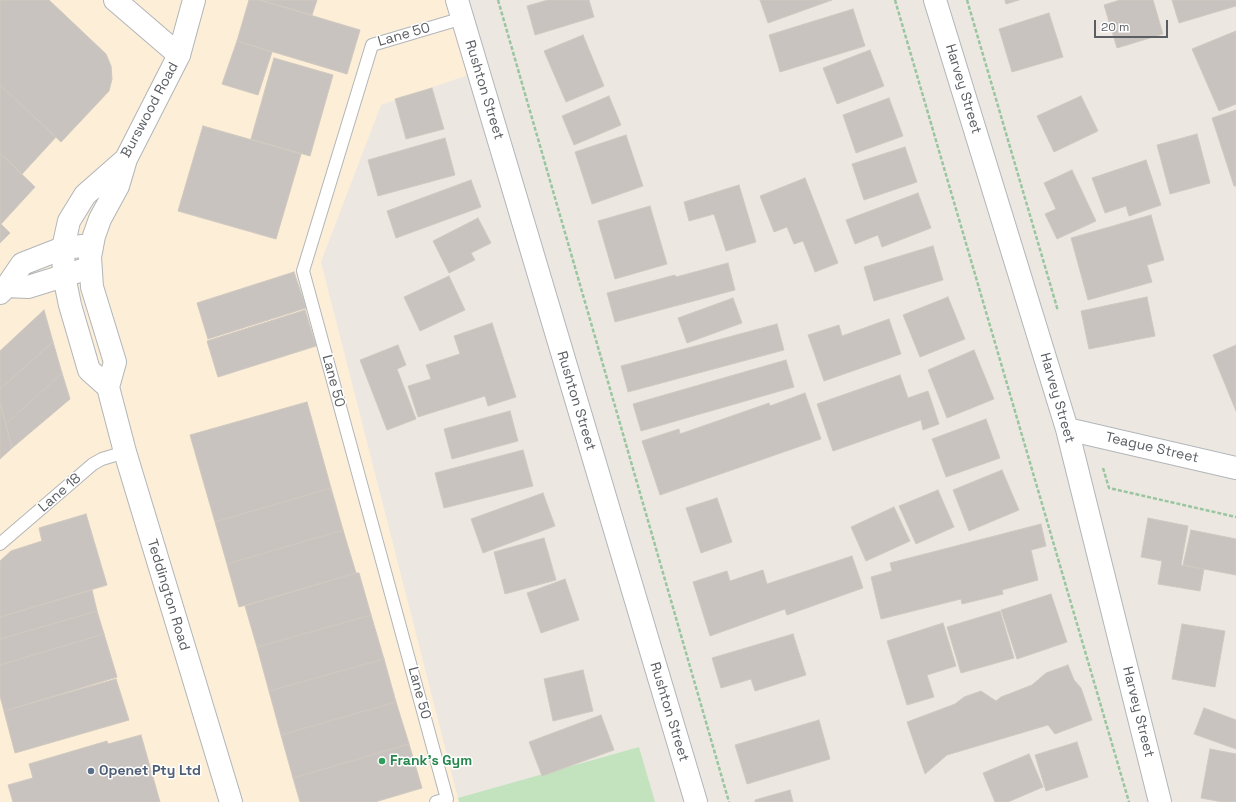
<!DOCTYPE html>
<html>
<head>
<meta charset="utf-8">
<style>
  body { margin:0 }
  #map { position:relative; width:1236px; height:802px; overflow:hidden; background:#ece8e1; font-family:"Space Grotesk",sans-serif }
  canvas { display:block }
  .scale { position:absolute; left:1094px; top:20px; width:74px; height:18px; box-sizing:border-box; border:2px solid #5a5e62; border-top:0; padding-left:5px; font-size:12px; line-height:14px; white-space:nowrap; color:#5a5e62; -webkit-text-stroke:3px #fff; paint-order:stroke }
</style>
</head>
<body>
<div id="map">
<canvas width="1236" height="802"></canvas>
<div class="scale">20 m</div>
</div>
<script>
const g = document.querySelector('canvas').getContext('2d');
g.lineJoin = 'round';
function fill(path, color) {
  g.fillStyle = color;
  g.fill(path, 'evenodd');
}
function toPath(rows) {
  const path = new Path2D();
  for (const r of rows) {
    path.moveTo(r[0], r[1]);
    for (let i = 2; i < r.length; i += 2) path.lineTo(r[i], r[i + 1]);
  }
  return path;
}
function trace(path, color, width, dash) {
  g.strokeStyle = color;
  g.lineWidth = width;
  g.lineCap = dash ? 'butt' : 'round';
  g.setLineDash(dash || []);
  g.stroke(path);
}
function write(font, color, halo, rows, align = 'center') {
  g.font = font + ' "Space Grotesk",sans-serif';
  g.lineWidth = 3;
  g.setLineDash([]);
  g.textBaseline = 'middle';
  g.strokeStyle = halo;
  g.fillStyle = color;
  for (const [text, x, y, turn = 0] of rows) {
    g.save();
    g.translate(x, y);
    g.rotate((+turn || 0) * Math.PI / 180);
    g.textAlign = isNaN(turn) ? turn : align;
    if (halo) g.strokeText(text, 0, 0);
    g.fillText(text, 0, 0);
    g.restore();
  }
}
fill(toPath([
  [0,0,447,0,468,75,381,105,321,262,459,802,0,802]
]), '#fceed7');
fill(toPath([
  [639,747,655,802,459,802,458,798]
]), '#c3e3bf');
const building = toPath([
  [0,0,49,0,106,54,111,66,112,79,109,91,61,142,0,85,0,0],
  [249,0,260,0,360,30,347,74,237,41,249,0],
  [260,0,317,0,312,15,260,0],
  [548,0,589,0,594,17,535,35,527,6,548,0],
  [760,0,832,0,768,23,760,0],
  [1005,0,1019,0,1006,4,1005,0],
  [1120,0,1153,0,1163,34,1117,48,1104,5,1120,0],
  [1172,0,1236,0,1236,6,1179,23,1172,0],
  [853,9,865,46,780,72,769,35,853,9],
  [1049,13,1063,57,1012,72,999,29,1049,13],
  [1236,31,1236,104,1219,111,1192,49,1236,31],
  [583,35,604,86,566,102,544,51,583,35],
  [237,41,272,52,258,95,222,84,237,41],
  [870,50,884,86,837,104,823,68,870,50],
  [274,58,333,75,310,156,251,139,274,58],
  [0,85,56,137,22,174,0,153,0,85],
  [432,88,444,129,406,139,395,99,432,88],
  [609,96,621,125,574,145,562,116,609,96],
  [1081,96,1098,131,1054,152,1037,116,1081,96],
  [889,98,903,136,856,153,843,115,889,98],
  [1236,110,1236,186,1234,186,1212,118,1236,110],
  [203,126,301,154,276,239,178,211,203,126],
  [1197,134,1210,183,1170,194,1157,145,1197,134],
  [626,135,643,186,592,204,575,152,626,135],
  [445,138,455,175,378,196,368,160,445,138],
  [905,147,917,182,864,200,852,164,905,147],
  [0,153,35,187,1,224,0,223,0,153],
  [1146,160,1161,205,1129,216,1126,206,1105,213,1092,178,1146,160],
  [1072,170,1096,221,1057,239,1045,214,1056,209,1044,183,1072,170],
  [805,178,838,263,815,272,803,241,794,244,787,227,774,232,760,196,805,178],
  [471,180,481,207,396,238,387,211,471,180],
  [739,185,756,242,726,251,714,214,689,221,684,202,739,185],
  [918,193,931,228,882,247,878,235,855,244,846,220,918,193],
  [650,206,667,264,615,279,598,221,650,206],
  [1151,215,1164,260,1147,265,1152,282,1088,300,1071,238,1151,215],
  [478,218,491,243,471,253,475,260,449,273,433,241,478,218],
  [0,223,10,233,0,243,0,223],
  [933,246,943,280,874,301,864,267,933,246],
  [728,263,735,290,615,322,607,293,675,275,676,277,728,263],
  [294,272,306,308,208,339,197,303,294,272],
  [449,276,465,310,420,331,404,297,449,276],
  [948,297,965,339,920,357,903,315,948,297],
  [1147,297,1155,336,1089,349,1081,311,1147,297],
  [733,298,742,323,687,343,678,318,733,298],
  [44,310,53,342,0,389,0,351,44,310],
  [305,310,316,346,218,377,207,341,305,310],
  [889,319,901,354,824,381,808,335,839,325,842,336,889,319],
  [492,323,516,397,488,406,485,396,418,417,408,386,431,379,426,365,460,354,454,336,492,323],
  [777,324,784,350,628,392,621,366,777,324],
  [53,342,62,373,6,424,0,403,0,389,53,342],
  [398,345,406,365,397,369,416,419,387,430,360,360,398,345],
  [1236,345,1236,411,1213,355,1236,345],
  [974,350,994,399,947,418,928,370,974,350],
  [786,360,794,387,641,431,633,404,786,360],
  [62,373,70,399,12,448,6,424,62,373],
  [900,375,908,398,928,391,939,424,923,430,921,420,833,451,817,404,900,375],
  [805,393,821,439,660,495,642,441,679,429,680,434,769,403,770,406,805,393],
  [307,402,331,488,215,522,190,435,307,402],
  [0,403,12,448,0,459,0,403],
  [510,411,518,441,452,459,444,429,510,411],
  [986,419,1000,458,946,477,932,439,986,419],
  [523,450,533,486,444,508,435,473,523,450],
  [1002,470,1019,510,969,531,953,490,1002,470],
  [331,488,343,530,227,564,215,522,331,488],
  [938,490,954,527,916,544,899,506,938,490],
  [543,493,555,526,483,553,471,519,543,493],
  [717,498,732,542,701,553,686,508,717,498],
  [894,507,910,541,866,561,851,527,894,507],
  [86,514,107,585,0,617,0,561,11,551,42,541,39,528,86,514],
  [1148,518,1188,526,1181,565,1204,569,1200,591,1158,584,1162,561,1141,557,1148,518],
  [1041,524,1046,546,1031,550,1038,580,1002,590,1003,594,962,604,961,599,881,619,871,577,892,571,890,563,1041,524],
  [343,530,356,573,239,607,227,564,343,530],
  [1191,530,1236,539,1236,575,1183,565,1191,530],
  [544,538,556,580,505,594,494,552,544,538],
  [852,556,863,588,787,615,785,609,710,636,693,582,727,571,730,581,763,570,767,584,852,556],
  [356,573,359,573,371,615,257,647,245,606,356,573],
  [565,579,579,620,541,633,527,593,565,579],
  [92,590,97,611,0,639,0,617,92,590],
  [1051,594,1067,642,1017,659,1001,610,1051,594],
  [97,611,104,634,0,665,0,639,97,611],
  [1000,611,1014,658,961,673,947,627,1000,611],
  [371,615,384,659,269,691,257,647,371,615],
  [943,623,956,666,927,675,934,697,907,705,887,641,943,623],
  [1182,624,1225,631,1215,687,1172,679,1182,624],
  [104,634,117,677,4,711,0,696,0,665,104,634],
  [793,634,806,675,755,691,751,679,721,688,712,658,793,634],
  [384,659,396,702,281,735,269,691,384,659],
  [1068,665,1074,680,1081,688,1092,720,1055,734,1048,725,947,755,925,774,907,722,955,704,964,697,981,691,996,701,1001,697,1032,685,1046,673,1068,665],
  [583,670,593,711,553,721,544,679,583,670],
  [116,679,129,720,15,753,4,711,116,679],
  [396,702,409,744,293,778,281,735,396,702],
  [1204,708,1236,720,1236,749,1194,734,1204,708],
  [601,715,614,750,542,776,529,742,601,715],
  [819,720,830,759,747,784,735,745,819,720],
  [141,735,160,802,13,802,8,785,33,778,29,764,107,741,108,744,141,735],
  [1077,742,1088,777,1046,791,1035,755,1077,742],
  [409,744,422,788,375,802,300,802,293,778,409,744],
  [1210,749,1236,754,1236,802,1222,802,1201,798,1210,749],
  [1029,754,1043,787,1008,802,995,802,983,773,1029,754],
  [790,790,793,802,755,802,755,800,790,790]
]);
fill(building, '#c8c3bf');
trace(building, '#d0c9c0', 1);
const lane = toPath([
  [0,544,93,464,102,459,125,452],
  [436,802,447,799,303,271,372,45,463,18]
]);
const street = toPath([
  [115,0,179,55],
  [457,0,696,802],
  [935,0,1067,429,1160,802],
  [7,286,28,287,89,268],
  [0,293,7,286,22,264,63,248,92,245],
  [1067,429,1236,468]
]);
const secondary = toPath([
  [126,159,118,186,100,219,94,236,90,257,92,287,115,362,108,387,125,452,231,802],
  [108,387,89,370,70,305,64,276,63,248,69,221,85,195,126,159,179,55,194,0]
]);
trace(lane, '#b2b5b9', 14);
trace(street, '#b2b5b9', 24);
trace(secondary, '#b1b5b9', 24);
trace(toPath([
  [498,0,729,802],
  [895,0,1129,802],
  [967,0,1058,311],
  [1103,468,1109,488,1236,517]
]), '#99c6a0', 2.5, [4, 2]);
trace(lane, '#fff', 12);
trace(street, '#fff', 22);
trace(secondary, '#fff', 22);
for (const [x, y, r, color] of [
  [382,761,4,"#2e9e5b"],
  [91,771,4,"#5c6f8a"]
]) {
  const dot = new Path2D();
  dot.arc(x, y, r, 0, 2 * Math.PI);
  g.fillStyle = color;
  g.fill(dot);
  trace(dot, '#fff', 1.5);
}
write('14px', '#5a5e62', '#fff', [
  ["Lane 50",404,35,-16],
  ["Harvey Street",963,89,73],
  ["Rushton Street",484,90,73],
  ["Burswood Road",150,110,-62],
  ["Lane 50",333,381,75],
  ["Harvey Street",1057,398,74],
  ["Rushton Street",576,401,73],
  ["Teague Street",1152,448,13],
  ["Lane 18",60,493,-41],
  ["Teddington Road",168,595,73],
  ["Lane 50",419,693,75],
  ["Rushton Street",669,712,73],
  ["Harvey Street",1138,712,76]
]);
write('bold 14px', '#27864d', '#fff', [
  ["Frank's Gym",390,761]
], 'left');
write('bold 14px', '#4e5e75', '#fff', [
  ["Openet Pty Ltd",99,771]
], 'left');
</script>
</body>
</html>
